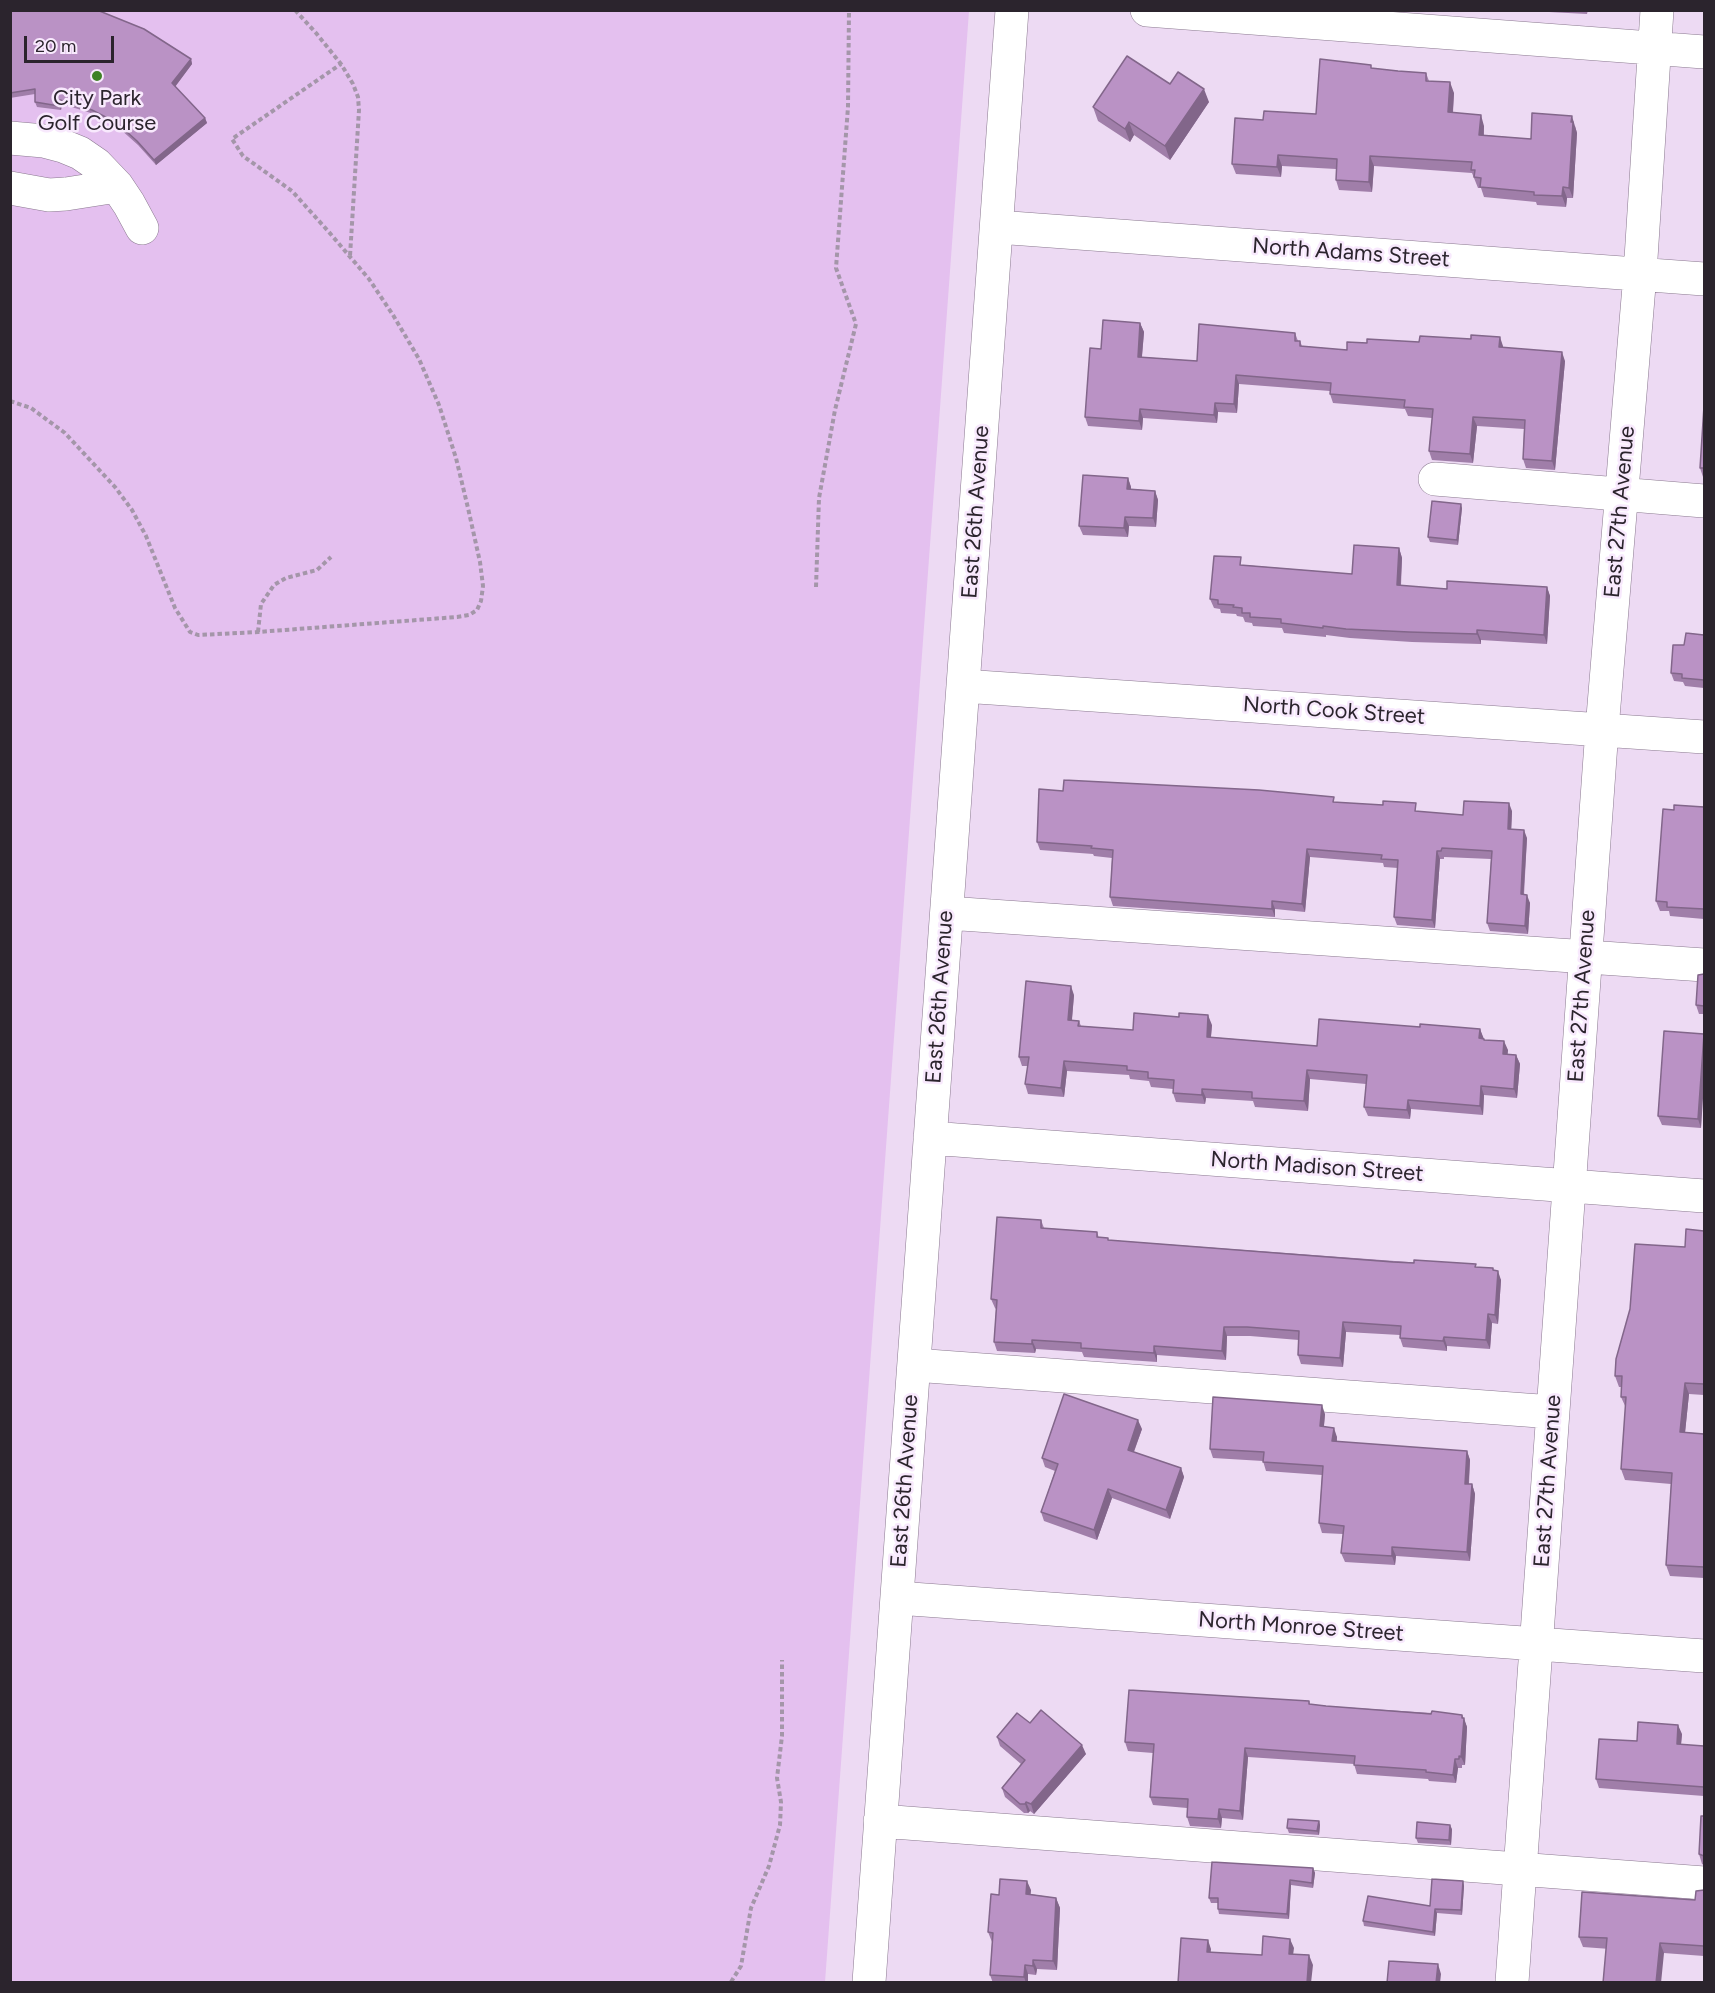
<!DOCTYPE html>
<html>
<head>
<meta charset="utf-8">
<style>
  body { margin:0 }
  #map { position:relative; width:1715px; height:1993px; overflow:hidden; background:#eddaf3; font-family:Figtree,sans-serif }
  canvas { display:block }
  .frame { position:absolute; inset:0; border:12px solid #2b242d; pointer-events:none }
  .scale { position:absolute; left:24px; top:36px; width:90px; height:27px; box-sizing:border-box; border:3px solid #2b242d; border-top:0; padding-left:8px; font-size:18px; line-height:21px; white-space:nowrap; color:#2b242d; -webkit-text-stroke:4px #f8e9fd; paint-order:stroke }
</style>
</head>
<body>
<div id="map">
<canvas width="1715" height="1993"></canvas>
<div class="frame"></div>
<div class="scale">20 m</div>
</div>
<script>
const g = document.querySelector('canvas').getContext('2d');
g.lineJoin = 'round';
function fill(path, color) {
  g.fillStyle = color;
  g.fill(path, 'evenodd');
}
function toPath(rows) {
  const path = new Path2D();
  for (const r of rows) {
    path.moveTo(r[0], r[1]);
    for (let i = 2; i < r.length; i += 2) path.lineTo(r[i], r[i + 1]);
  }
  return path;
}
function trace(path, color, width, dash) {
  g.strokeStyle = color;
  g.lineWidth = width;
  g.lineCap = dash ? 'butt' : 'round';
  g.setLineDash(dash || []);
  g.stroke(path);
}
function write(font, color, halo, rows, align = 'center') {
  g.font = font + ' Figtree,sans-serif';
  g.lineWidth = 5;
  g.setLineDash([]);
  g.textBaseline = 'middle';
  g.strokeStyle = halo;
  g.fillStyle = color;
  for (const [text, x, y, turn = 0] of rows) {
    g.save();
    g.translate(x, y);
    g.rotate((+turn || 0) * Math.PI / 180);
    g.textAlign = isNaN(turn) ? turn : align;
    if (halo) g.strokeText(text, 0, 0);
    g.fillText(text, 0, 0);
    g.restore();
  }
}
fill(toPath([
  [11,11,969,11,825,1982,11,1982]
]), '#e4c0ef');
const minor = toPath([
  [1147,10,1704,52],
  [10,138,44,141,63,146,80,153,96,164,117,186,129,204,142,228],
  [10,188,49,195,66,194,117,186],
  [997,227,1704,279],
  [1435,479,1704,501],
  [963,686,1704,737],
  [947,913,1704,965],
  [930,1138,1704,1196],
  [914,1365,1553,1412],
  [897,1598,1704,1656],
  [880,1821,1704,1883],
  [869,1982,1012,10],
  [1512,1982,1602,729,1640,274,1657,10]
]);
trace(minor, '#8a798f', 34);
trace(toPath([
  [295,10,316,33,341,64,353,84,358,97,359,110,350,256],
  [10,401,31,408,65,433,115,487,132,510,146,536,175,608,190,632,198,635,258,632,457,617,469,615,477,610,481,601,483,586,480,562,468,508,456,458,439,405,419,359,393,315,369,279,328,231,292,191,243,156,232,139,341,64],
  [816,587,819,498,835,410,856,324,836,268,848,107,849,10],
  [258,632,261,604,274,585,286,578,317,570,331,557],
  [731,1982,741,1966,751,1908,769,1866,780,1825,781,1802,777,1778,782,1736,782,1660]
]), '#a496a9', 4, [4.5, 3]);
trace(minor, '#fff', 33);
fill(toPath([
  [10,10,191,59,192,64,175,87,205,118,207,123,156,165,138,145,119,128,94,114,62,104,61,110,37,107,35,102,35,94,10,98],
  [1548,10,1588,10,1587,14,1549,12],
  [1372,68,1398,71,1426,73,1429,81,1454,93,1453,113,1484,126,1484,135,1531,139,1575,126,1577,133,1573,198,1567,198,1566,207,1537,205,1536,202,1484,197,1481,188,1478,188,1472,173,1374,166,1372,192,1339,190,1336,180,1336,169,1282,166,1281,177,1236,174,1232,164,1263,120,1316,114],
  [1170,84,1209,102,1170,160,1134,135,1130,142,1098,121,1093,107],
  [1140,323,1144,332,1142,357,1197,361,1295,333,1298,341,1300,341,1302,346,1347,350,1367,343,1503,346,1503,347,1565,361,1555,470,1526,468,1523,459,1524,429,1477,426,1473,463,1432,460,1429,451,1432,418,1408,416,1405,409,1333,403,1330,394,1330,391,1239,384,1237,413,1218,412,1217,423,1143,418,1142,430,1088,426,1085,417,1101,349],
  [1704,406,1704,477,1703,477,1700,468],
  [1128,478,1131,487,1131,489,1155,491,1158,500,1156,527,1129,526,1128,537,1083,535,1079,526],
  [1462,508,1458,545,1430,542,1428,537],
  [1399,548,1402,558,1401,586,1447,589,1547,587,1550,596,1547,644,1481,640,1481,644,1412,642,1350,638,1326,635,1326,637,1284,633,1282,628,1253,626,1252,623,1245,622,1243,617,1237,616,1236,614,1221,613,1220,609,1214,608,1210,599,1244,565,1352,574],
  [1704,635,1704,688,1685,686,1683,682,1674,681,1671,673,1684,645],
  [1063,791,1336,802,1419,812,1463,815,1512,811,1511,829,1527,838,1524,895,1530,903,1528,934,1490,931,1487,923,1491,859,1444,857,1444,859,1440,859,1435,928,1397,925,1394,917,1398,868,1384,867,1383,863,1310,857,1305,912,1275,909,1275,917,1113,906,1110,897,1112,858,1094,856,1093,854,1040,850,1037,842],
  [1704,807,1704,919,1670,916,1669,911,1660,911,1656,901,1674,810],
  [1704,974,1704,1014,1699,1014,1696,1005],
  [1074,995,1072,1020,1079,1021,1081,1026,1133,1030,1212,1025,1211,1037,1317,1046,1420,1027,1480,1029,1484,1041,1508,1050,1507,1054,1516,1055,1520,1064,1517,1098,1484,1095,1483,1115,1411,1109,1410,1119,1368,1116,1364,1107,1366,1084,1310,1079,1308,1111,1255,1107,1253,1101,1206,1098,1205,1104,1176,1102,1173,1093,1173,1089,1151,1087,1149,1081,1130,1079,1129,1075,1067,1071,1064,1097,1028,1094,1025,1084,1028,1066,1022,1066,1019,1057],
  [1704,1034,1701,1128,1662,1125,1658,1116],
  [1041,1220,1044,1228,1097,1232,1099,1238,1108,1238,1108,1240,1477,1267,1494,1270,1501,1280,1498,1324,1492,1323,1490,1349,1447,1346,1447,1351,1403,1347,1400,1338,1400,1335,1346,1332,1343,1367,1301,1364,1298,1355,1299,1340,1250,1336,1227,1336,1226,1360,1157,1355,1157,1362,1084,1357,1082,1352,1036,1349,1035,1353,997,1351,994,1342,996,1309,995,1308,991,1299],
  [1704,1231,1704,1395,1689,1394,1685,1432,1704,1434,1704,1578,1670,1576,1666,1565,1671,1484,1625,1480,1621,1469,1626,1408,1621,1397,1621,1387,1619,1387,1615,1376,1685,1247],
  [1325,1414,1324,1426,1337,1437,1337,1442,1467,1451,1470,1460,1469,1484,1472,1484,1475,1494,1470,1561,1396,1556,1395,1565,1345,1562,1341,1553,1343,1534,1322,1533,1319,1523,1322,1475,1266,1471,1263,1461,1213,1458,1210,1449],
  [1142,1429,1134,1452,1181,1468,1184,1477,1170,1519,1112,1498,1097,1540,1044,1521,1041,1512,1055,1471,1045,1467,1042,1458],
  [1309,1701,1310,1704,1326,1706,1462,1715,1467,1727,1465,1765,1462,1765,1462,1768,1458,1768,1456,1783,1429,1781,1428,1779,1357,1774,1354,1764,1248,1757,1243,1820,1222,1818,1221,1828,1190,1826,1187,1817,1187,1808,1153,1805,1150,1797,1153,1753,1128,1751,1125,1742],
  [1030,1723,1086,1754,1034,1814,1030,1811,1028,1813,1024,1813,1005,1797,1002,1788,1021,1764,1000,1746,997,1737],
  [1682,1734,1681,1745,1704,1746,1704,1796,1599,1788,1596,1779,1637,1741],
  [1704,1816,1704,1865,1702,1864,1699,1854],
  [1319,1821,1320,1825,1319,1835,1289,1833,1287,1828],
  [1452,1829,1451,1845,1418,1843,1416,1838],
  [1313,1868,1315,1873,1313,1888,1291,1885,1289,1919,1219,1914,1218,1909,1218,1903,1211,1903,1209,1898],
  [1463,1881,1464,1886,1462,1915,1437,1913,1435,1936,1364,1926,1363,1921,1430,1906],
  [1031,1890,1030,1894,1056,1898,1060,1908,1057,1970,1037,1969,1036,1975,1028,1974,1028,1983,993,1983,990,1975,992,1942,988,1932,999,1895],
  [1704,1890,1704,1956,1583,1947,1579,1937,1695,1900]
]), '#a07ea9');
fill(toPath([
  [191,59,192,64,174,88,172,83],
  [1450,82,1454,93,1452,123,1448,112],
  [1204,89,1209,102,1170,160,1165,146],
  [60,100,62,104,61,110,59,106],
  [1481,115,1484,126,1483,145,1479,135],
  [1572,116,1577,133,1573,198,1569,188],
  [205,118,207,123,156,165,154,160],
  [1129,122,1134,135,1130,142,1125,129],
  [1278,155,1282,166,1281,177,1277,167],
  [1370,156,1374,166,1372,192,1369,182],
  [1563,187,1567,198,1566,207,1562,196],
  [1140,323,1144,332,1141,366,1138,357],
  [1500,337,1503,346,1502,356,1499,347],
  [1562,352,1565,361,1555,470,1552,461],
  [1236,375,1239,384,1237,413,1234,404],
  [1215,403,1218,412,1217,423,1214,415],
  [1140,409,1143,418,1142,430,1139,421],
  [1473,417,1477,426,1473,463,1470,454],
  [1128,478,1131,487,1131,498,1127,489],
  [1155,491,1158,500,1156,527,1153,518],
  [1461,504,1462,508,1458,545,1457,540],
  [1125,517,1129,526,1128,537,1124,528],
  [1399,548,1402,558,1400,595,1397,585],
  [1547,587,1550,596,1547,644,1544,635],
  [1477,630,1481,640,1481,644,1477,634],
  [1509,803,1512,811,1511,837,1508,829],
  [1524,830,1527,838,1523,902,1521,894],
  [1307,849,1310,857,1305,912,1302,904],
  [1437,851,1440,859,1435,928,1432,920],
  [1527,895,1530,903,1528,934,1525,926],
  [1272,901,1275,909,1275,917,1272,909],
  [1071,986,1074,995,1071,1029,1068,1020],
  [1208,1015,1212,1025,1210,1046,1207,1037],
  [1480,1029,1484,1039,1479,1038],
  [1704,1034,1704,1084,1701,1128,1698,1119],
  [1504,1041,1508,1050,1507,1063,1503,1054],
  [1516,1055,1520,1064,1517,1098,1514,1089],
  [1064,1061,1067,1071,1064,1097,1061,1088],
  [1307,1070,1310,1079,1308,1111,1304,1101],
  [1481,1086,1484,1095,1483,1115,1480,1106],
  [1202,1089,1206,1098,1205,1104,1202,1095],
  [1408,1100,1411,1109,1410,1119,1407,1110],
  [1498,1271,1501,1280,1498,1324,1495,1315],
  [1488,1314,1492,1323,1490,1349,1486,1340],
  [1343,1322,1346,1332,1343,1367,1340,1358],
  [1224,1327,1227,1336,1226,1360,1222,1351],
  [1444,1337,1447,1346,1447,1351,1443,1341],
  [1032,1340,1036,1349,1035,1353,1032,1344],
  [1154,1346,1157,1355,1157,1362,1154,1353],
  [1685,1383,1689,1394,1684,1443,1680,1432],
  [1322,1405,1325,1414,1323,1435,1320,1426],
  [1138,1420,1142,1429,1131,1459,1128,1450],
  [1334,1428,1337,1437,1336,1450,1332,1441],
  [1467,1451,1470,1460,1468,1493,1465,1484],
  [1181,1468,1184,1477,1170,1519,1166,1510],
  [1472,1484,1475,1494,1470,1561,1467,1552],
  [1108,1489,1112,1498,1097,1540,1094,1530],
  [1392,1547,1396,1556,1395,1565,1392,1556],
  [1462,1715,1464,1721,1464,1718,1467,1727,1465,1765,1461,1757],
  [1678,1725,1682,1734,1680,1754,1677,1744],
  [1082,1745,1086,1754,1034,1814,1031,1804],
  [1245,1748,1248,1757,1243,1820,1240,1811],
  [1455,1759,1458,1768,1456,1783,1453,1775],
  [1026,1802,1030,1811,1028,1813,1025,1804],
  [1219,1809,1222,1818,1221,1828,1218,1819],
  [1319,1821,1320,1825,1319,1835,1317,1831],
  [1450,1825,1452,1829,1451,1845,1449,1840],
  [1313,1868,1315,1873,1313,1888,1312,1883],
  [1290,1880,1291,1885,1289,1919,1287,1914],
  [1027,1881,1031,1890,1030,1903,1026,1894],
  [1463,1881,1464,1886,1462,1915,1461,1910],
  [1056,1898,1060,1908,1057,1970,1053,1961],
  [1435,1909,1437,1913,1435,1936,1433,1932],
  [1290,1939,1294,1948,1292,1963,1289,1954],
  [1208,1940,1211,1949,1210,1961,1207,1952],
  [1660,1943,1664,1953,1661,1983,1656,1983],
  [1309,1955,1313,1965,1311,1983,1307,1983],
  [1033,1960,1037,1969,1036,1975,1033,1966],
  [1438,1964,1441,1974,1440,1983,1436,1983],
  [1025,1965,1028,1974,1028,1983,1026,1983,1024,1977]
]), '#82668a');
const building = toPath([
  [10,10,97,10,144,29,191,59,172,83,205,118,154,160,137,141,117,123,92,110,60,100,59,106,35,102,35,89,10,93,10,10],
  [1127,56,1170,84,1178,72,1204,89,1165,146,1129,122,1125,129,1093,107,1127,56],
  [1320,59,1371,65,1371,68,1398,71,1426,73,1426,81,1450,82,1448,112,1481,115,1479,135,1531,139,1532,113,1572,116,1571,122,1573,122,1569,188,1563,187,1562,196,1534,195,1534,192,1480,187,1481,178,1474,177,1475,170,1471,170,1472,162,1370,156,1369,182,1336,180,1337,159,1278,155,1277,167,1232,164,1235,118,1263,120,1264,111,1316,114,1320,59],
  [1103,320,1140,323,1138,357,1197,361,1199,324,1295,333,1295,341,1300,341,1300,346,1347,350,1347,342,1367,343,1367,339,1419,342,1420,336,1471,339,1471,335,1500,337,1499,347,1562,352,1552,461,1523,459,1525,420,1473,417,1470,454,1429,451,1433,409,1404,407,1405,400,1330,394,1331,383,1236,375,1234,404,1215,403,1214,415,1140,409,1139,421,1085,417,1090,348,1101,349,1103,320],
  [1704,406,1704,468,1700,468,1704,406],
  [1083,475,1128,478,1127,489,1155,491,1153,518,1125,517,1124,528,1079,526,1083,475],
  [1432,501,1461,504,1457,540,1428,537,1432,501],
  [1354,545,1399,548,1397,585,1447,589,1447,581,1547,587,1544,635,1477,630,1477,634,1409,632,1346,629,1323,626,1323,628,1281,623,1281,619,1250,617,1250,613,1242,613,1242,608,1233,607,1234,605,1218,604,1218,600,1210,599,1214,556,1241,557,1240,565,1352,574,1354,545],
  [1686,633,1704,635,1704,680,1682,678,1682,674,1671,673,1673,645,1684,645,1686,633],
  [1064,780,1259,790,1334,797,1333,802,1383,805,1383,801,1416,803,1415,811,1463,815,1464,801,1509,803,1508,829,1524,830,1521,894,1527,895,1525,926,1487,923,1492,851,1442,848,1441,851,1437,851,1432,920,1394,917,1398,860,1381,859,1382,855,1307,849,1302,904,1272,901,1272,909,1110,897,1113,850,1091,848,1092,846,1037,842,1039,789,1063,791,1064,780],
  [1674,805,1704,807,1704,909,1667,907,1667,902,1656,901,1663,809,1674,810,1674,805],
  [1704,974,1704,1006,1696,1005,1698,975,1704,974],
  [1026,981,1071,986,1068,1020,1079,1021,1078,1026,1133,1030,1134,1013,1179,1017,1179,1013,1208,1015,1207,1037,1317,1046,1319,1019,1420,1027,1420,1024,1480,1029,1479,1038,1484,1039,1484,1040,1504,1041,1503,1054,1516,1055,1514,1089,1481,1086,1480,1106,1408,1100,1407,1110,1364,1107,1367,1075,1307,1070,1304,1101,1252,1098,1252,1092,1202,1089,1202,1095,1173,1093,1174,1080,1148,1078,1148,1072,1127,1070,1127,1066,1064,1061,1061,1088,1025,1084,1029,1057,1019,1057,1026,981],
  [1664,1031,1704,1034,1698,1119,1658,1116,1664,1031],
  [997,1217,1041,1220,1041,1228,1097,1232,1097,1237,1108,1238,1108,1240,1393,1262,1414,1263,1414,1260,1476,1264,1475,1267,1493,1268,1493,1270,1498,1271,1495,1315,1488,1314,1486,1340,1444,1337,1443,1341,1400,1338,1401,1326,1343,1322,1340,1358,1298,1355,1299,1331,1247,1327,1224,1327,1222,1351,1154,1346,1154,1353,1081,1348,1081,1343,1032,1340,1032,1344,994,1342,997,1300,991,1299,997,1217],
  [1686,1229,1704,1231,1704,1384,1685,1383,1680,1432,1704,1434,1704,1567,1666,1565,1672,1473,1621,1469,1626,1397,1621,1397,1622,1376,1615,1376,1616,1359,1630,1309,1635,1244,1685,1247,1686,1229],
  [1064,1394,1138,1420,1128,1450,1181,1468,1166,1510,1108,1489,1094,1530,1041,1512,1058,1464,1042,1458,1064,1394],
  [1213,1397,1322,1405,1320,1426,1334,1428,1332,1441,1467,1451,1465,1484,1472,1484,1467,1552,1392,1547,1392,1556,1341,1553,1344,1526,1319,1523,1323,1466,1263,1462,1264,1452,1210,1449,1213,1397],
  [1129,1690,1309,1701,1309,1704,1326,1706,1431,1714,1432,1711,1462,1715,1462,1718,1464,1718,1461,1757,1459,1756,1459,1759,1455,1759,1453,1775,1426,1772,1426,1770,1354,1765,1355,1756,1245,1748,1240,1811,1219,1809,1218,1819,1187,1817,1188,1799,1150,1797,1154,1744,1125,1742,1129,1690],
  [1041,1710,1082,1745,1031,1804,1026,1802,1025,1804,1020,1804,1002,1788,1025,1760,997,1737,1017,1713,1030,1723,1041,1710],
  [1638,1722,1678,1725,1677,1744,1704,1746,1704,1787,1596,1779,1599,1739,1637,1741,1638,1722],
  [1701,1816,1704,1816,1704,1856,1699,1854,1701,1816],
  [1288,1819,1319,1821,1317,1831,1287,1828,1288,1819],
  [1417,1822,1450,1825,1449,1840,1416,1838,1417,1822],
  [1212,1862,1313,1868,1312,1883,1290,1880,1287,1914,1218,1909,1218,1898,1209,1898,1212,1862],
  [1000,1879,1027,1881,1026,1894,1056,1898,1053,1961,1033,1960,1033,1966,1025,1965,1024,1977,990,1975,993,1933,988,1932,991,1894,999,1895,1000,1879],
  [1432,1879,1463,1881,1461,1910,1435,1909,1433,1932,1363,1921,1368,1896,1430,1906,1432,1879],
  [1704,1890,1704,1946,1660,1943,1656,1983,1603,1983,1607,1938,1579,1937,1582,1892,1695,1900,1696,1891,1704,1890],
  [1263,1936,1290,1939,1289,1954,1309,1955,1307,1983,1178,1983,1181,1938,1208,1940,1207,1952,1262,1955,1263,1936],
  [1389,1961,1438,1964,1436,1983,1387,1983,1389,1961]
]);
fill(building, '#ba92c5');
trace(building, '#82668a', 1.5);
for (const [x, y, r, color] of [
  [97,76,6,"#3e8225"]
]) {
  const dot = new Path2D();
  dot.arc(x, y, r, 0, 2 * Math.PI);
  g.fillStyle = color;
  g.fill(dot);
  trace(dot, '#f8e9fd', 2);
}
write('22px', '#2b242d', '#f8e9fd', [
  ["City Park",97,99],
  ["Golf Course",97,124]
]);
write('22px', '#2b242d', '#f8e9fd', [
  ["North Adams Street",1351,253,4],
  ["East 26th Avenue",976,512,-86],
  ["East 27th Avenue",1620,512,-85],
  ["North Cook Street",1334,711,4],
  ["East 27th Avenue",1582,996,-86],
  ["East 26th Avenue",940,997,-86],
  ["North Madison Street",1317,1167,4],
  ["East 26th Avenue",905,1481,-86],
  ["East 27th Avenue",1548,1481,-86],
  ["North Monroe Street",1301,1627,4]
]);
</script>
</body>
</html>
